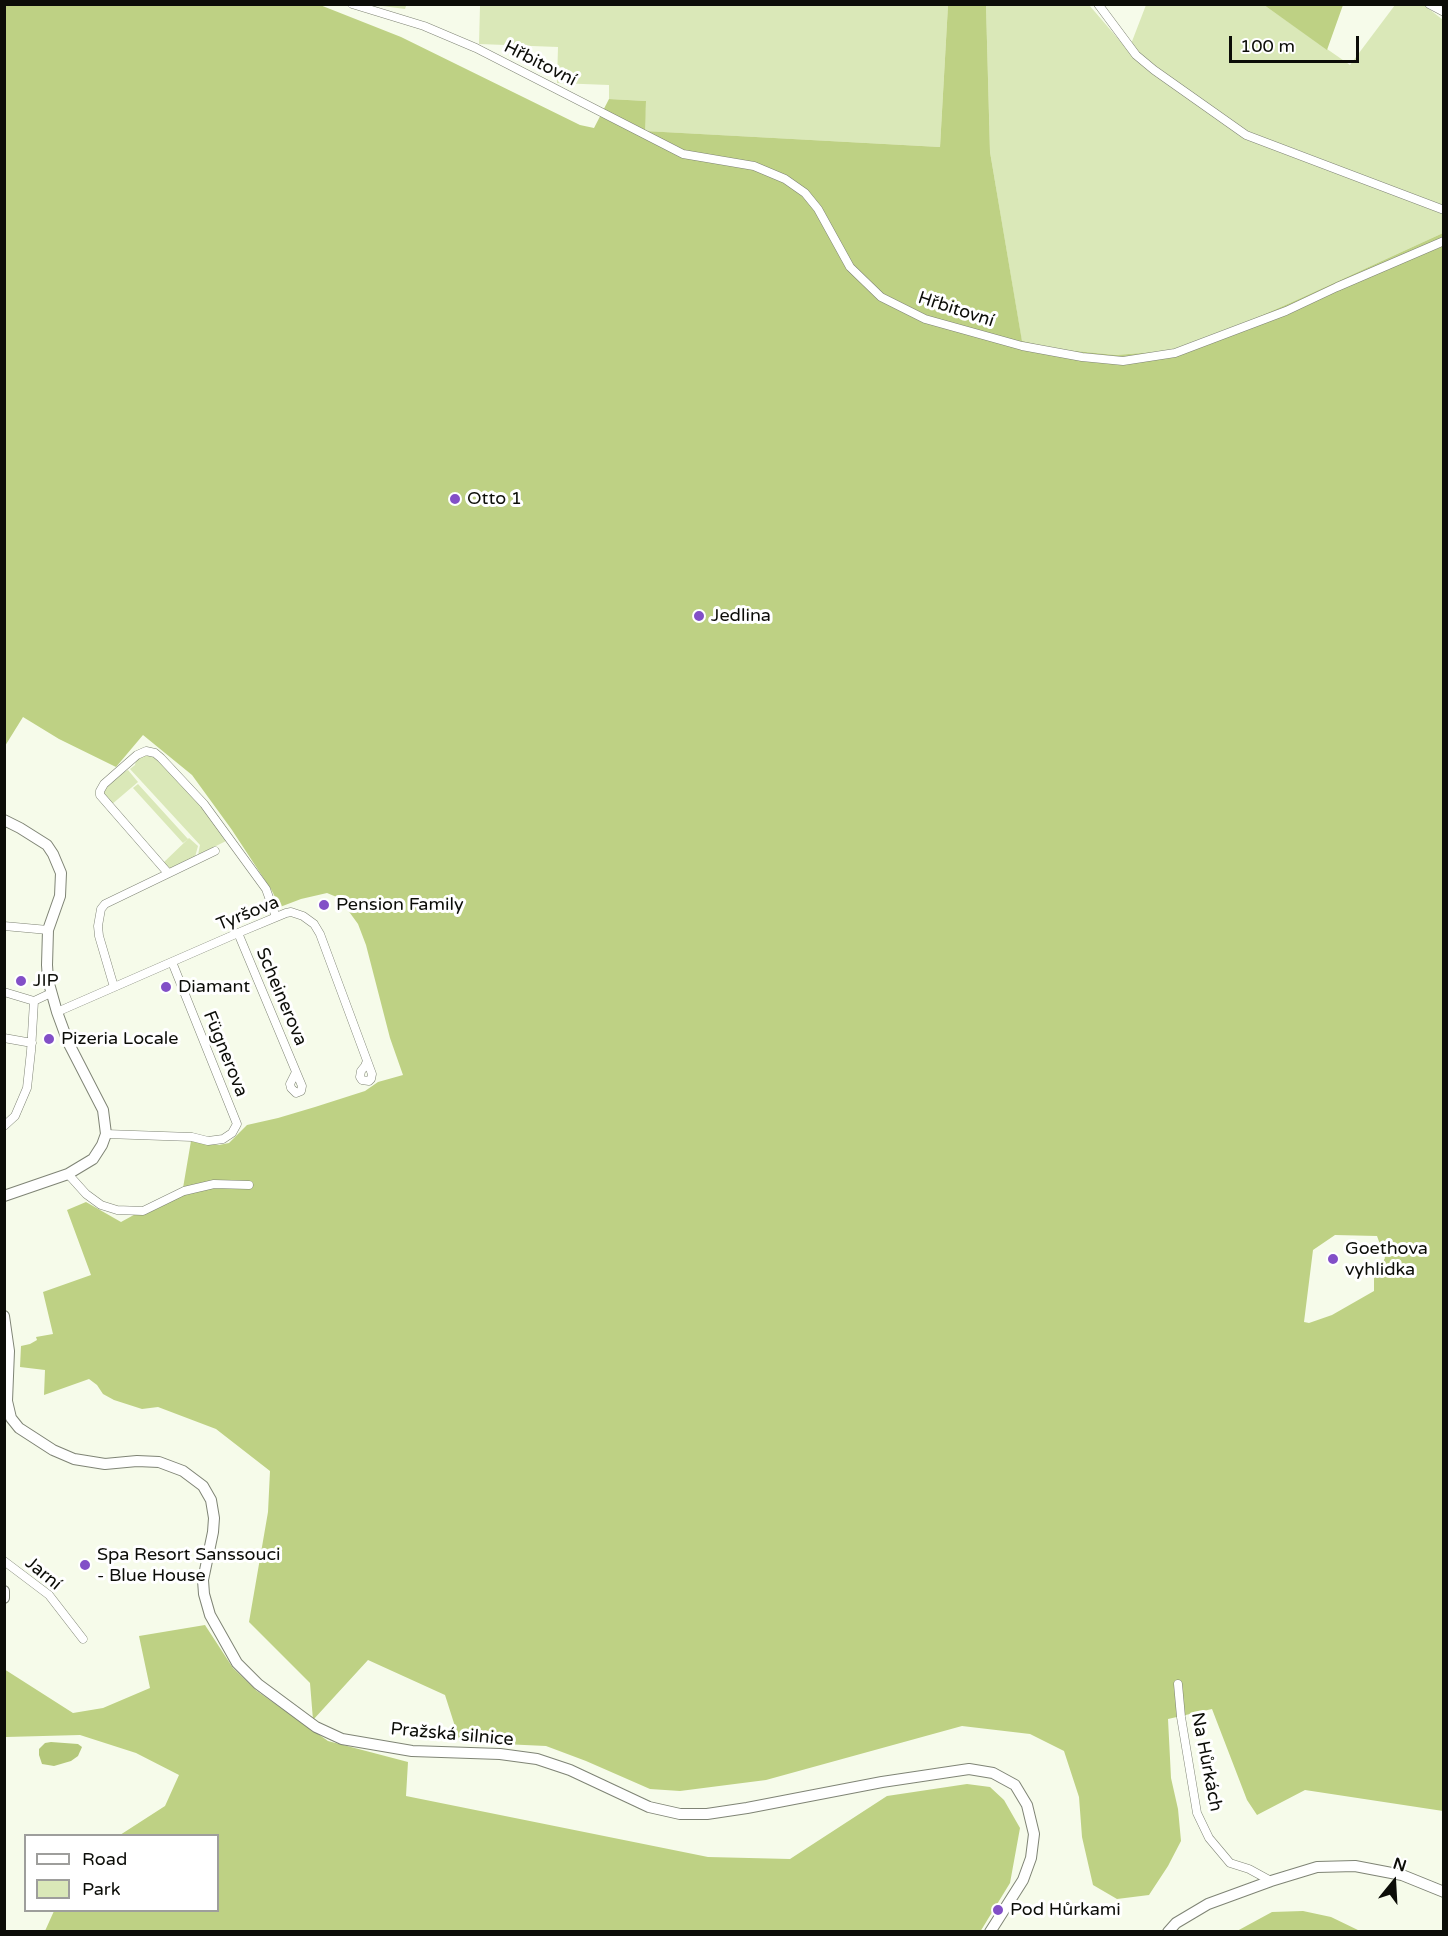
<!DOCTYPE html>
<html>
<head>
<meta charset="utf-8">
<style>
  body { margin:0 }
  #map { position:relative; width:1448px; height:1936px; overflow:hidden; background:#f6fbea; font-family:"Varela Round",sans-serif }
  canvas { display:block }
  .frame { position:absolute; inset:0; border:6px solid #0c0d08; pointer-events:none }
  .legend { position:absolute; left:24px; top:1834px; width:195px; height:78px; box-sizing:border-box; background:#fff; border:2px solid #9e9e9c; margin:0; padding:8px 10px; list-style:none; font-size:18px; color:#0c0d08 }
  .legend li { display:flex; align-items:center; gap:12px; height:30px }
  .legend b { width:30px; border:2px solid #9e9e9c }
  .north { position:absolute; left:1364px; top:1852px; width:60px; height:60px; -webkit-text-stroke:4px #fff; paint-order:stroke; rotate:18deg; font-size:16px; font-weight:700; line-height:24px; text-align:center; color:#0c0d08 }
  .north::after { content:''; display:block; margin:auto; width:21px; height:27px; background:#0c0d08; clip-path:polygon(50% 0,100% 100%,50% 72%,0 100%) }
  .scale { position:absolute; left:1229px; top:36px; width:130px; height:27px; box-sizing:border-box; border:3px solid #0c0d08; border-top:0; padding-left:8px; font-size:18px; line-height:21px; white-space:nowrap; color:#0c0d08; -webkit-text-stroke:4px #fff; paint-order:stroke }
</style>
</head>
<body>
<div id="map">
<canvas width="1448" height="1936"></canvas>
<div class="frame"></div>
<ul class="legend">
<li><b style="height:8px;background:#fff"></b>Road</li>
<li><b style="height:16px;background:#dae8b8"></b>Park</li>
</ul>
<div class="north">N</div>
<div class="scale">100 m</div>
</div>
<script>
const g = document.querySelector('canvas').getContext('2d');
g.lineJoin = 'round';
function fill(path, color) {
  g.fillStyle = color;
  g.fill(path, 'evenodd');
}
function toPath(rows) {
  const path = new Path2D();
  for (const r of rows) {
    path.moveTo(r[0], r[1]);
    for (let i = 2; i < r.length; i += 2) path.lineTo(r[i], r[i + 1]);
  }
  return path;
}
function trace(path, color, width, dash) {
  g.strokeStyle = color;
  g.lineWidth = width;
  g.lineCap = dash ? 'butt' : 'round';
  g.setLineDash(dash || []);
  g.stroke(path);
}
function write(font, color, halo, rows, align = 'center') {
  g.font = font + ' "Varela Round",sans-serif';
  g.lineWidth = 6;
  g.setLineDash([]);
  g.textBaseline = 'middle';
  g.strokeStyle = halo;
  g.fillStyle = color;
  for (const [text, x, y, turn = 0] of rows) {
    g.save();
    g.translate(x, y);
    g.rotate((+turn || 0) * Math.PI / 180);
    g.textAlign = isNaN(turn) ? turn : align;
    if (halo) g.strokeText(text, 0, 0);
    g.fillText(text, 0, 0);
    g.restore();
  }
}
fill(toPath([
  [375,5,948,5,940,147,644,131,646,101,609,99,609,85,557,83,558,47,479,44,480,6,406,6,405,9],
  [986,5,1089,5,1127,49,1131,44,1146,5,1264,5,1350,65,1395,5,1424,5,1443,20,1443,233,1290,303,1189,347,1167,351,1116,355,1056,349,1022,342,990,152],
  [150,755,155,757,201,804,228,840,198,855,200,845,130,769,135,765,136,760,142,756],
  [128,770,138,782,111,805,103,794,103,791,106,786,122,773],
  [138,784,188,839,189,838,198,846,195,857,170,869,167,869,163,863,188,839,183,843,133,788]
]), '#dae8b8');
fill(toPath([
  [5,5,320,5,401,37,580,125,594,128,609,99,646,101,645,131,940,147,948,5,986,5,990,152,1022,341,1056,349,1116,355,1167,351,1189,347,1290,303,1443,233,1443,1811,1305,1790,1257,1815,1247,1800,1212,1709,1168,1719,1171,1778,1178,1809,1181,1841,1168,1866,1149,1895,1117,1899,1093,1885,1082,1837,1079,1797,1064,1751,1030,1734,962,1726,766,1780,680,1791,650,1789,586,1761,546,1746,460,1742,445,1695,368,1660,313,1720,310,1683,249,1622,268,1512,270,1471,216,1429,158,1407,142,1409,114,1400,103,1394,97,1385,89,1379,44,1395,45,1370,20,1367,21,1346,30,1344,37,1340,36,1337,53,1334,43,1292,91,1275,67,1210,86,1202,121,1222,183,1188,191,1141,219,1145,229,1143,247,1125,278,1118,315,1107,365,1091,378,1082,403,1075,390,1038,366,945,358,924,342,902,339,898,327,893,301,899,280,907,272,891,232,830,192,775,143,735,116,767,59,739,23,717,5,746],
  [1335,1235,1377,1236,1385,1258,1374,1278,1374,1291,1332,1315,1309,1323,1304,1322,1313,1250],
  [1264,5,1343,5,1327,50],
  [205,1625,233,1668,257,1691,328,1741,408,1762,406,1796,708,1857,790,1859,887,1796,967,1784,990,1787,1004,1800,1020,1828,1010,1883,980,1932,45,1931,54,1911,218,1910,218,1836,120,1835,165,1806,179,1775,136,1753,80,1735,6,1737,4,1734,4,1669,73,1713,103,1708,150,1688,139,1636],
  [1303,1911,1331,1917,1360,1931,1237,1931,1272,1912]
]), '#bed184');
fill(toPath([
  [51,1742,78,1744,82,1747,78,1756,71,1761,54,1766,42,1764,39,1755,39,1749,45,1743]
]), '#b4c87a');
const street = toPath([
  [352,4,424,26,476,48,683,154,754,166,785,179,805,193,818,209,850,267,881,297,925,319,1022,346,1082,357,1123,361,1175,353,1286,311,1337,287,1444,241],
  [1098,4,1136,55,1154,70,1246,135,1444,210],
  [1429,4,1444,12],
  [168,873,100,795,100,791,104,784,137,755,146,751,155,753,161,758,204,804,266,889,276,917],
  [4,926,48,930],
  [238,933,302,1086,301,1091,296,1093,291,1088,290,1084,296,1072],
  [114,987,99,936,98,926,101,909,105,904,215,851],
  [4,992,34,1001],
  [34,1001,51,993],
  [57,1012,238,933,286,913,291,912,303,916,314,924,320,934,372,1074,371,1079,369,1081,362,1080,360,1077,361,1071,365,1066,367,1061],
  [4,1038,32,1043],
  [4,1126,15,1116,27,1088,31,1051,34,1001],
  [106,1134,192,1137,208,1141,223,1139,232,1133,237,1124,172,962],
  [68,1174,86,1194,101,1205,117,1210,143,1211,184,1191,214,1184,249,1185],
  [4,1561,49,1595,83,1639],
  [1178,1684,1181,1717,1197,1813,1209,1838,1230,1863,1249,1869,1271,1881]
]);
const secondary = toPath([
  [4,820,20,828,47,845,53,854,61,873,60,896,48,930,47,965,48,980,57,1012,68,1042,103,1110,106,1134,102,1145,93,1159,68,1174,4,1196],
  [4,1316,9,1351,7,1401,11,1418,19,1428,53,1450,74,1459,105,1464,137,1461,159,1462,183,1471,203,1486,211,1500,214,1518,213,1532,203,1580,204,1594,210,1615,237,1663,258,1684,316,1727,342,1739,412,1751,500,1754,537,1759,570,1770,649,1807,680,1814,707,1814,747,1808,882,1782,969,1769,993,1773,1015,1785,1027,1805,1034,1834,1031,1858,1023,1880,990,1932],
  [4,1591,4,1598],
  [1168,1932,1176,1923,1208,1904,1271,1881,1317,1867,1355,1866,1402,1875,1444,1892]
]);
trace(street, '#7f8475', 9);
trace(secondary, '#7f8475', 12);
trace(street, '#fff', 8);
trace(secondary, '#fff', 10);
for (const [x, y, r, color] of [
  [455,499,6,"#824fc7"],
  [699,616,6,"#824fc7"],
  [324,905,6,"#824fc7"],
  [21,981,6,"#824fc7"],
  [166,987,6,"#824fc7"],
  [49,1039,6,"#824fc7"],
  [1333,1259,6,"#824fc7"],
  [85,1565,6,"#824fc7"],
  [998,1910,6,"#824fc7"]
]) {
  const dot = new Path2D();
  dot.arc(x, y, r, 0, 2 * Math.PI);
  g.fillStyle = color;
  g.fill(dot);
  trace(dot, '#fff', 2);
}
write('18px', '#0c0d08', '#fff', [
  ["Hřbitovní",540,64,27],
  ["Hřbitovní",956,310,18],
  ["Tyršova",248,914,-22],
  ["Scheinerova",281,997,67],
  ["Fügnerova",225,1054,68],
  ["Jarní",43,1574,40],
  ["Pražská silnice",452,1735,5],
  ["Na Hůrkách",1206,1762,79]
]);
write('18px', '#0c0d08', '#fff', [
  ["Otto 1",467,499],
  ["Jedlina",711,616],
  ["Pension Family",336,905],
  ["JIP",33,981],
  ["Diamant",178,987],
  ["Pizeria Locale",61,1039],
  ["Goethova",1345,1249],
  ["vyhlidka",1345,1270],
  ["Spa Resort Sanssouci",97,1555],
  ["- Blue House",97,1576],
  ["Pod Hůrkami",1010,1910]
], 'left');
</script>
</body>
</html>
